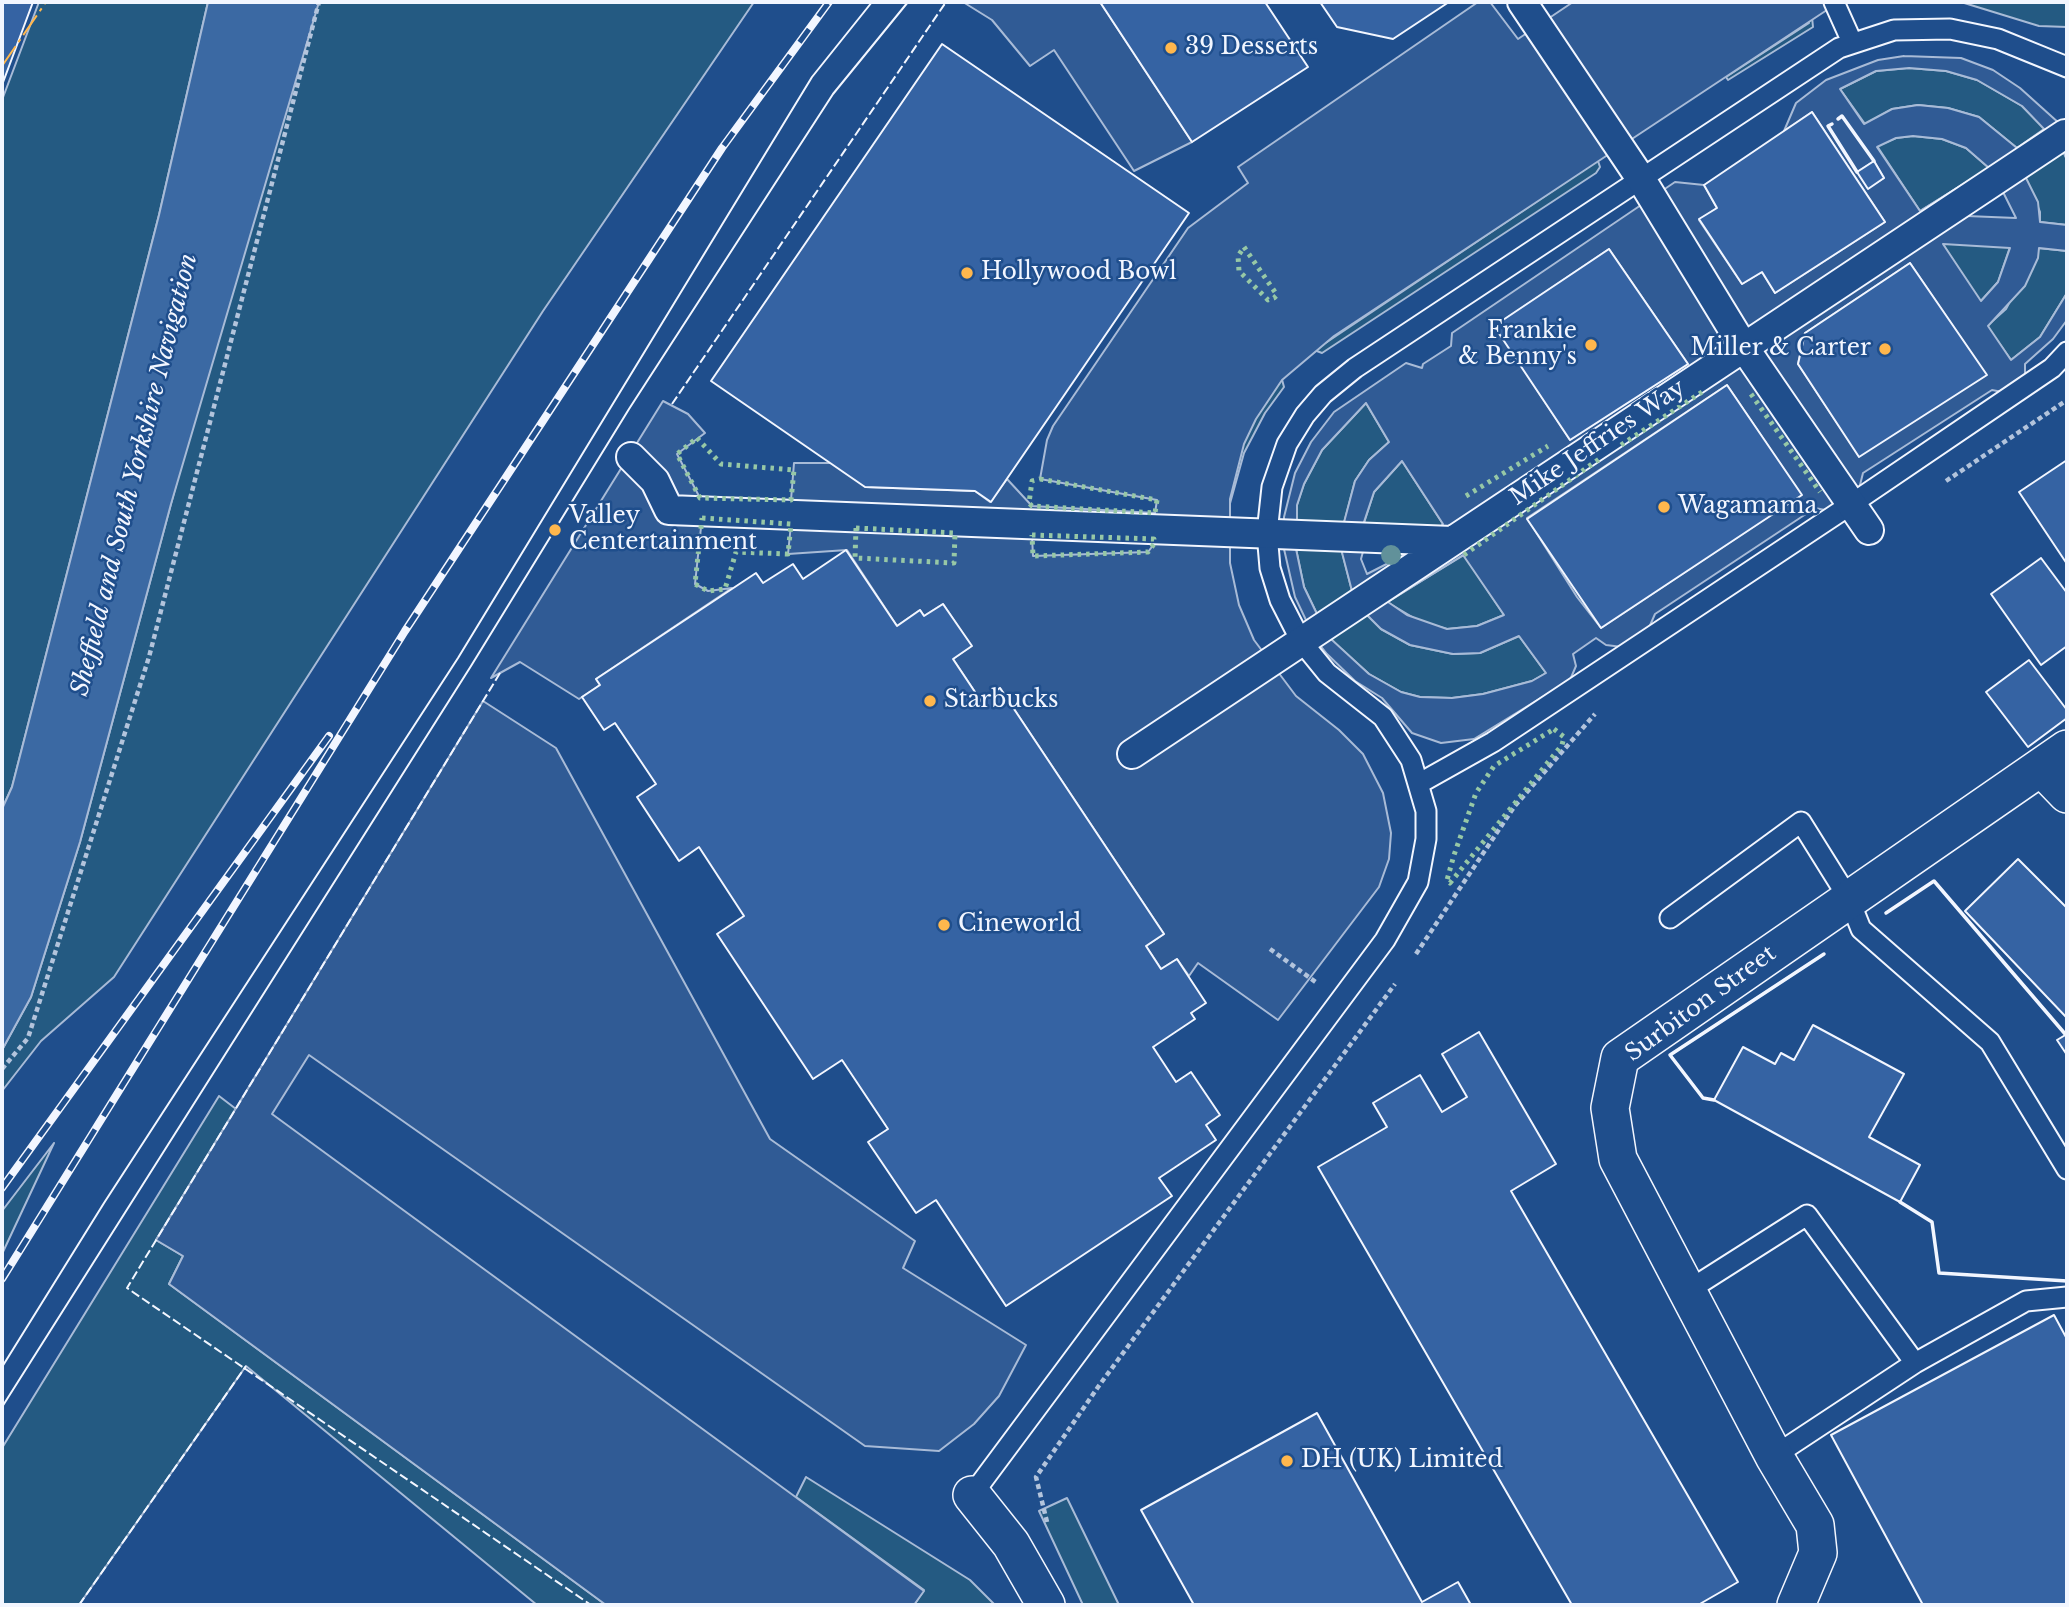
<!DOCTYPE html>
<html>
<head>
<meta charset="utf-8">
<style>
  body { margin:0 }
  #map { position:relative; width:2069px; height:1607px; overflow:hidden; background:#1f4e8c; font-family:"Libre Baskerville",serif }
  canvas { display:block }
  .frame { position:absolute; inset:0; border:4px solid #f2f6ff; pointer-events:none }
</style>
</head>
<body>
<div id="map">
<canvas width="2069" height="1607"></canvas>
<div class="frame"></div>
</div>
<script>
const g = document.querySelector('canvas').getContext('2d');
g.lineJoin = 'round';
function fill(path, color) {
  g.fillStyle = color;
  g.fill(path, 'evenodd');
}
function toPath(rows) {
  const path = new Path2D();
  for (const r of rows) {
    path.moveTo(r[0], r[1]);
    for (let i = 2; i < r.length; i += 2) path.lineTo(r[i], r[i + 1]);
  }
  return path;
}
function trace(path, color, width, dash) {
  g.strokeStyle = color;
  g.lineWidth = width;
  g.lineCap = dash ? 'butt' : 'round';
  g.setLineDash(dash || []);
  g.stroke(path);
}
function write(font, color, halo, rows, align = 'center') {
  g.font = font + ' "Libre Baskerville",serif';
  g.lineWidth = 5;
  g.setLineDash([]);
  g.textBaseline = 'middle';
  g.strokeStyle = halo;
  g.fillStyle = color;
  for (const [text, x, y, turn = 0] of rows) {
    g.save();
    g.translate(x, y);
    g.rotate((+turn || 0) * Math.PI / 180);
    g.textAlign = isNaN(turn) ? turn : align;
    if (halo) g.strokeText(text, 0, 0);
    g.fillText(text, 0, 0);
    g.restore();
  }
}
const green = toPath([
  [39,2,208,2,159,215,12,787,2,809,2,100,39,2],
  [306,2,754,2,543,311,114,977,41,1041,2,1091,2,1050,31,997,80,842,306,2],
  [1799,2,1812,17,1813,27,1728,80,1726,77,1809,23,1799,2],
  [1961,2,2067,2,2067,27,2039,26,1961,2],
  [1909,68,1946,71,1977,80,2022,106,2045,129,2017,148,1979,117,1948,108,1918,105,1892,109,1865,124,1840,89,1876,71,1909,68],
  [1913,136,1942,139,1966,148,1989,168,1920,211,1877,146,1896,138,1913,136],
  [2063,150,2067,160,2067,225,2040,222,2040,212,2024,174,2063,150],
  [1595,152,1600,167,1596,173,1322,353,1309,348,1327,342,1584,170,1595,152],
  [1942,243,2010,247,1998,282,1980,302,1942,243],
  [2038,248,2067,251,2067,293,2040,337,2011,360,1987,326,2006,309,2038,248],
  [1280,372,1284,387,1265,413,1244,453,1229,507,1196,501,1245,435,1280,372],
  [1366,403,1389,442,1369,460,1355,481,1343,527,1297,521,1297,505,1304,484,1322,450,1366,403],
  [1402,461,1443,524,1441,527,1363,526,1374,492,1402,461],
  [1295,544,1340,544,1352,591,1317,614,1304,587,1295,544],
  [1464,555,1504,615,1477,626,1447,629,1419,621,1387,602,1464,555],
  [1366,614,1381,629,1410,645,1453,654,1480,653,1519,636,1546,673,1532,681,1483,694,1452,698,1420,697,1401,692,1369,674,1330,639,1366,614],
  [219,1096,236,1109,156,1240,183,1256,169,1284,606,1605,537,1605,246,1366,79,1605,2,1605,2,1448,219,1096],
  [54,1143,2,1254,2,1211,54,1143],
  [806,1477,970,1580,995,1605,914,1605,924,1590,796,1497,806,1477],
  [1067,1498,1119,1605,1083,1605,1039,1511,1067,1498]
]);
fill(green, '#245a82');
trace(green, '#a8bbd7', 2);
const parking = toPath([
  [963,2,1100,2,1192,142,1134,171,1054,50,1030,66,992,20,963,2],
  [1478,2,1490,2,1518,39,1573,2,1834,2,1836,4,1334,336,1282,380,1256,419,1244,444,1230,499,1230,563,1239,605,1254,640,1296,696,1339,730,1363,754,1383,793,1391,833,1389,859,1379,887,1278,1020,1198,963,1189,976,1177,959,1161,969,1146,946,1164,934,1000,688,981,701,953,659,971,646,943,604,924,616,920,610,897,626,847,550,788,554,791,524,702,518,695,584,708,591,732,588,596,679,600,685,579,699,520,662,491,678,663,401,688,414,705,433,677,454,700,498,791,500,794,463,832,463,866,487,975,491,990,502,1007,479,1032,506,1155,513,1157,500,1040,479,1047,440,1053,426,1188,228,1248,183,1238,167,1478,2],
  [1032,536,1154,539,1154,544,1148,552,1033,556,1032,536],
  [1904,56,1961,58,1993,70,2020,88,2060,124,2067,138,2067,160,2063,151,2024,174,2038,202,2040,222,2067,225,2067,251,2039,248,2038,258,2025,286,1988,326,2011,360,2040,337,2067,293,2067,320,2053,339,2025,364,2025,378,2002,392,1992,390,1863,473,1859,489,1830,511,1815,508,1655,614,1648,630,1622,647,1606,645,1596,638,1573,654,1576,666,1570,680,1474,739,1441,743,1412,733,1382,698,1355,681,1327,654,1315,639,1295,597,1284,549,1284,517,1295,473,1311,442,1334,412,1406,363,1422,368,1423,364,1451,346,1452,333,1675,182,1704,185,1717,208,1699,220,1742,284,1762,272,1775,293,1885,222,1812,112,1784,131,1796,103,1826,80,1878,60,1904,56],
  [1909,68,1946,71,1977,80,2022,106,2044,129,2017,148,1979,117,1948,108,1918,105,1892,109,1864,124,1840,89,1876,71,1909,68],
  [1913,136,1942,139,1966,148,1989,168,1920,211,1877,147,1896,138,1913,136],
  [1874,161,1884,178,1868,188,1857,172,1874,161],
  [2003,192,2016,218,1967,216,2003,192],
  [1943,244,2010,248,1998,282,1981,301,1943,244],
  [1609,249,1688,364,1570,440,1495,326,1609,249],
  [1910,263,1986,375,1859,456,1798,364,1805,333,1910,263],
  [1727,385,1801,495,1601,628,1577,597,1527,518,1727,385],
  [1366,403,1389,442,1369,460,1355,481,1343,526,1297,521,1297,505,1304,484,1322,450,1366,403],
  [1402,461,1443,524,1441,527,1363,525,1374,492,1402,461],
  [1295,544,1340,545,1352,591,1317,614,1304,587,1295,544],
  [1364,548,1414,550,1367,574,1361,559,1364,548],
  [1463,555,1504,615,1477,626,1447,629,1407,615,1388,602,1463,555],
  [1366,614,1381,629,1410,645,1453,654,1480,653,1519,636,1546,673,1532,681,1483,694,1452,698,1420,697,1401,692,1369,674,1331,639,1366,614],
  [483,701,556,748,770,1139,915,1241,903,1268,1026,1345,999,1396,974,1424,939,1451,865,1446,309,1055,272,1114,924,1591,914,1605,606,1605,169,1284,183,1256,156,1240,483,701]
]);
fill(parking, '#305b95');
trace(parking, '#a8bbd7', 2);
const water = toPath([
  [208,2,319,2,171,504,80,842,31,997,2,1050,2,809,12,787,159,215,208,2]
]);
fill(water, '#3b69a3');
trace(water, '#a8bbd7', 2);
const building = toPath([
  [2,2,33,2,2,85,2,2],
  [1100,2,1265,2,1308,67,1192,142,1100,2],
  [1320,2,1449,2,1393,39,1337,27,1320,2],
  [942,44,1189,213,991,502,975,491,865,487,711,381,942,44],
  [1812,112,1885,222,1775,293,1762,272,1742,284,1699,219,1717,208,1704,185,1812,112],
  [1874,161,1884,178,1868,189,1857,172,1874,161],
  [1609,249,1688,364,1570,440,1494,326,1609,249],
  [1910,263,1987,375,1859,457,1798,364,1805,333,1910,263],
  [1727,385,1802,495,1601,628,1527,519,1727,385],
  [2067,460,2067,564,2019,492,2067,460],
  [846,550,897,626,920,610,924,616,943,604,972,646,953,659,981,701,1000,688,1164,934,1146,946,1161,969,1177,959,1206,1003,1191,1013,1195,1019,1153,1047,1176,1082,1191,1072,1220,1115,1206,1125,1216,1140,1159,1178,1172,1196,1006,1306,936,1200,916,1213,868,1142,888,1129,842,1060,813,1079,717,934,744,916,699,847,679,861,637,797,656,784,615,723,604,730,582,697,600,685,596,679,756,573,763,583,793,564,803,579,846,550],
  [2041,558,2067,593,2067,646,2041,665,1991,594,2041,558],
  [2029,660,2067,710,2067,718,2028,747,1986,692,2029,660],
  [2018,859,2067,908,2067,1018,1965,911,2018,859],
  [1813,1025,1904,1074,1869,1137,1920,1165,1900,1202,1714,1100,1743,1047,1775,1064,1781,1053,1794,1060,1813,1025],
  [1479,1032,1556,1164,1511,1191,1738,1582,1698,1605,1572,1605,1318,1167,1387,1127,1373,1103,1420,1075,1442,1112,1467,1097,1442,1054,1479,1032],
  [2067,1034,2067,1055,2057,1040,2067,1034],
  [2054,1315,2067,1339,2067,1605,1923,1605,1831,1435,2054,1315],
  [1317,1413,1422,1602,1458,1582,1471,1605,1194,1605,1141,1510,1317,1413]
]);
fill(building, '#3563a3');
trace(building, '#f2f6ff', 2);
const service = toPath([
  [1834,2,1852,42],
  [1420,783,1493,742,1850,505,2052,368,2067,352],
  [1670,918,1801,822,1849,899,1861,929,1990,1042,2067,1169],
  [1689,1290,1807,1215,1915,1363,2026,1301,2067,1297],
  [1774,1456,1915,1363],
  [972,1495,1385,940,1418,882,1426,839,1426,811,1411,760,1383,717,1327,673,1301,641,1280,600,1270,568,1267,533,1272,487,1287,444,1305,415,1323,394,1355,368,1839,48,1894,30,1950,29,1998,39,2067,67]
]);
const pedestrian = toPath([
  [1522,2,1641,179,1743,346,1869,530],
  [631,457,655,481,669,510,1452,541],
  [1132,754,2065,134]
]);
const minor = toPath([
  [2041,767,2067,794],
  [972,1495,1011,1544,1046,1605],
  [1796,1605,1818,1553,1815,1525,1774,1456,1618,1159,1610,1108,1620,1058,2067,749]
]);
trace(service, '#f2f6ff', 23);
trace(pedestrian, '#f2f6ff', 32);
trace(minor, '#f2f6ff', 40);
trace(toPath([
  [1946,481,2067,400],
  [1270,949,1317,983],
  [1416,954,1514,807,1595,714],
  [2,1069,28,1038,149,657,319,2],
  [1047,1522,1036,1477,1098,1387,1395,984]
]), '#b3c4dc', 4.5, [5, 3.5]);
trace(service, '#1f4e8c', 19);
trace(pedestrian, '#1f4e8c', 28);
trace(minor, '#1f4e8c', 37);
trace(toPath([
  [2,1367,104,1203,458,658,812,77,872,2],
  [2,1407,471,666,629,409,833,94,908,2]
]), '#f2f6ff', 2);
const rail = toPath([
  [2,1188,329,736],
  [2,1279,405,631,722,148,829,2]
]);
trace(rail, '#f2f6ff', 8);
trace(rail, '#1f4e8c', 5, [16]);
trace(toPath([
  [1244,247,1277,295,1274,298,1268,300,1239,271,1238,256,1244,247],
  [1751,394,1820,492],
  [697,438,721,464,794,470,791,500,700,498,677,454,697,438],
  [1621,445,1702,392],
  [1040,479,1157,500,1155,513,1032,506,1029,503,1032,481,1040,479],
  [1466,496,1548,446],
  [702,518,791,524,788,554,736,552,725,589,708,591,695,584,702,518],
  [856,528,955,533,954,563,855,558,856,528],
  [1032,535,1154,539,1154,544,1148,552,1033,556,1032,535],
  [1464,555,1602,457],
  [1554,729,1564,737,1562,745,1450,883,1447,880,1454,855,1476,793,1494,766,1554,729]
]), '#97c8a6', 5, [3.5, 5]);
trace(toPath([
  [672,404,946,2],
  [500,673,127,1288,591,1605],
  [79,1605,246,1366]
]), '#f2f6ff', 2, [9, 3.5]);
trace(toPath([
  [1838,119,1842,116,1874,161],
  [1832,124,1828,126,1857,172],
  [1886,913,1934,881,2066,1035],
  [1714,1100,1703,1098,1670,1055,1824,954],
  [1900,1202,1932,1222,1939,1273,2067,1281]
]), '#f2f6ff', 3.5);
trace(toPath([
  [2,66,46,2]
]), '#ffb74d', 2, [24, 5, 3.5, 5]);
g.fillStyle = '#61919a';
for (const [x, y] of [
  [1391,555]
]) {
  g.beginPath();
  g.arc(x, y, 10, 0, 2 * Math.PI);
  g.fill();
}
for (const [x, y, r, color] of [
  [1171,48,7,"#ffb74d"],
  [967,273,7,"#ffb74d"],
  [1591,345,7,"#ffb74d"],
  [1885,349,7,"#ffb74d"],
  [1664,507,7,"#ffb74d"],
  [555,530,7,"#ffb74d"],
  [930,701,7,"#ffb74d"],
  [944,925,7,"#ffb74d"],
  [1287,1461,7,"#ffb74d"]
]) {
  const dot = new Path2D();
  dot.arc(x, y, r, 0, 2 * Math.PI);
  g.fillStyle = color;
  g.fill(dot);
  trace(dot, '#1f4e8c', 2.5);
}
write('23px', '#f2f6ff', '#1f4e8c', [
  ["39 Desserts",1185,48],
  ["Hollywood Bowl",981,273],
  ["Frankie",1577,332,"right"],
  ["& Benny's",1577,358,"right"],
  ["Miller & Carter",1871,349,"right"],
  ["Wagamama",1678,507],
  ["Valley",569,517],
  ["Centertainment",569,543],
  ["Starbucks",944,701],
  ["Cineworld",958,925],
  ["DH (UK) Limited",1301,1461]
], 'left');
write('23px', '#f2f6ff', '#1f4e8c', [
  ["Mike Jeffries Way",1598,443,-34],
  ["Surbiton Street",1701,1004,-36]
]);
write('italic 24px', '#f2f6ff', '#1f4e8c', [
  ["Sheffield and South Yorkshire Navigation",135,475,-76]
]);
</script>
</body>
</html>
